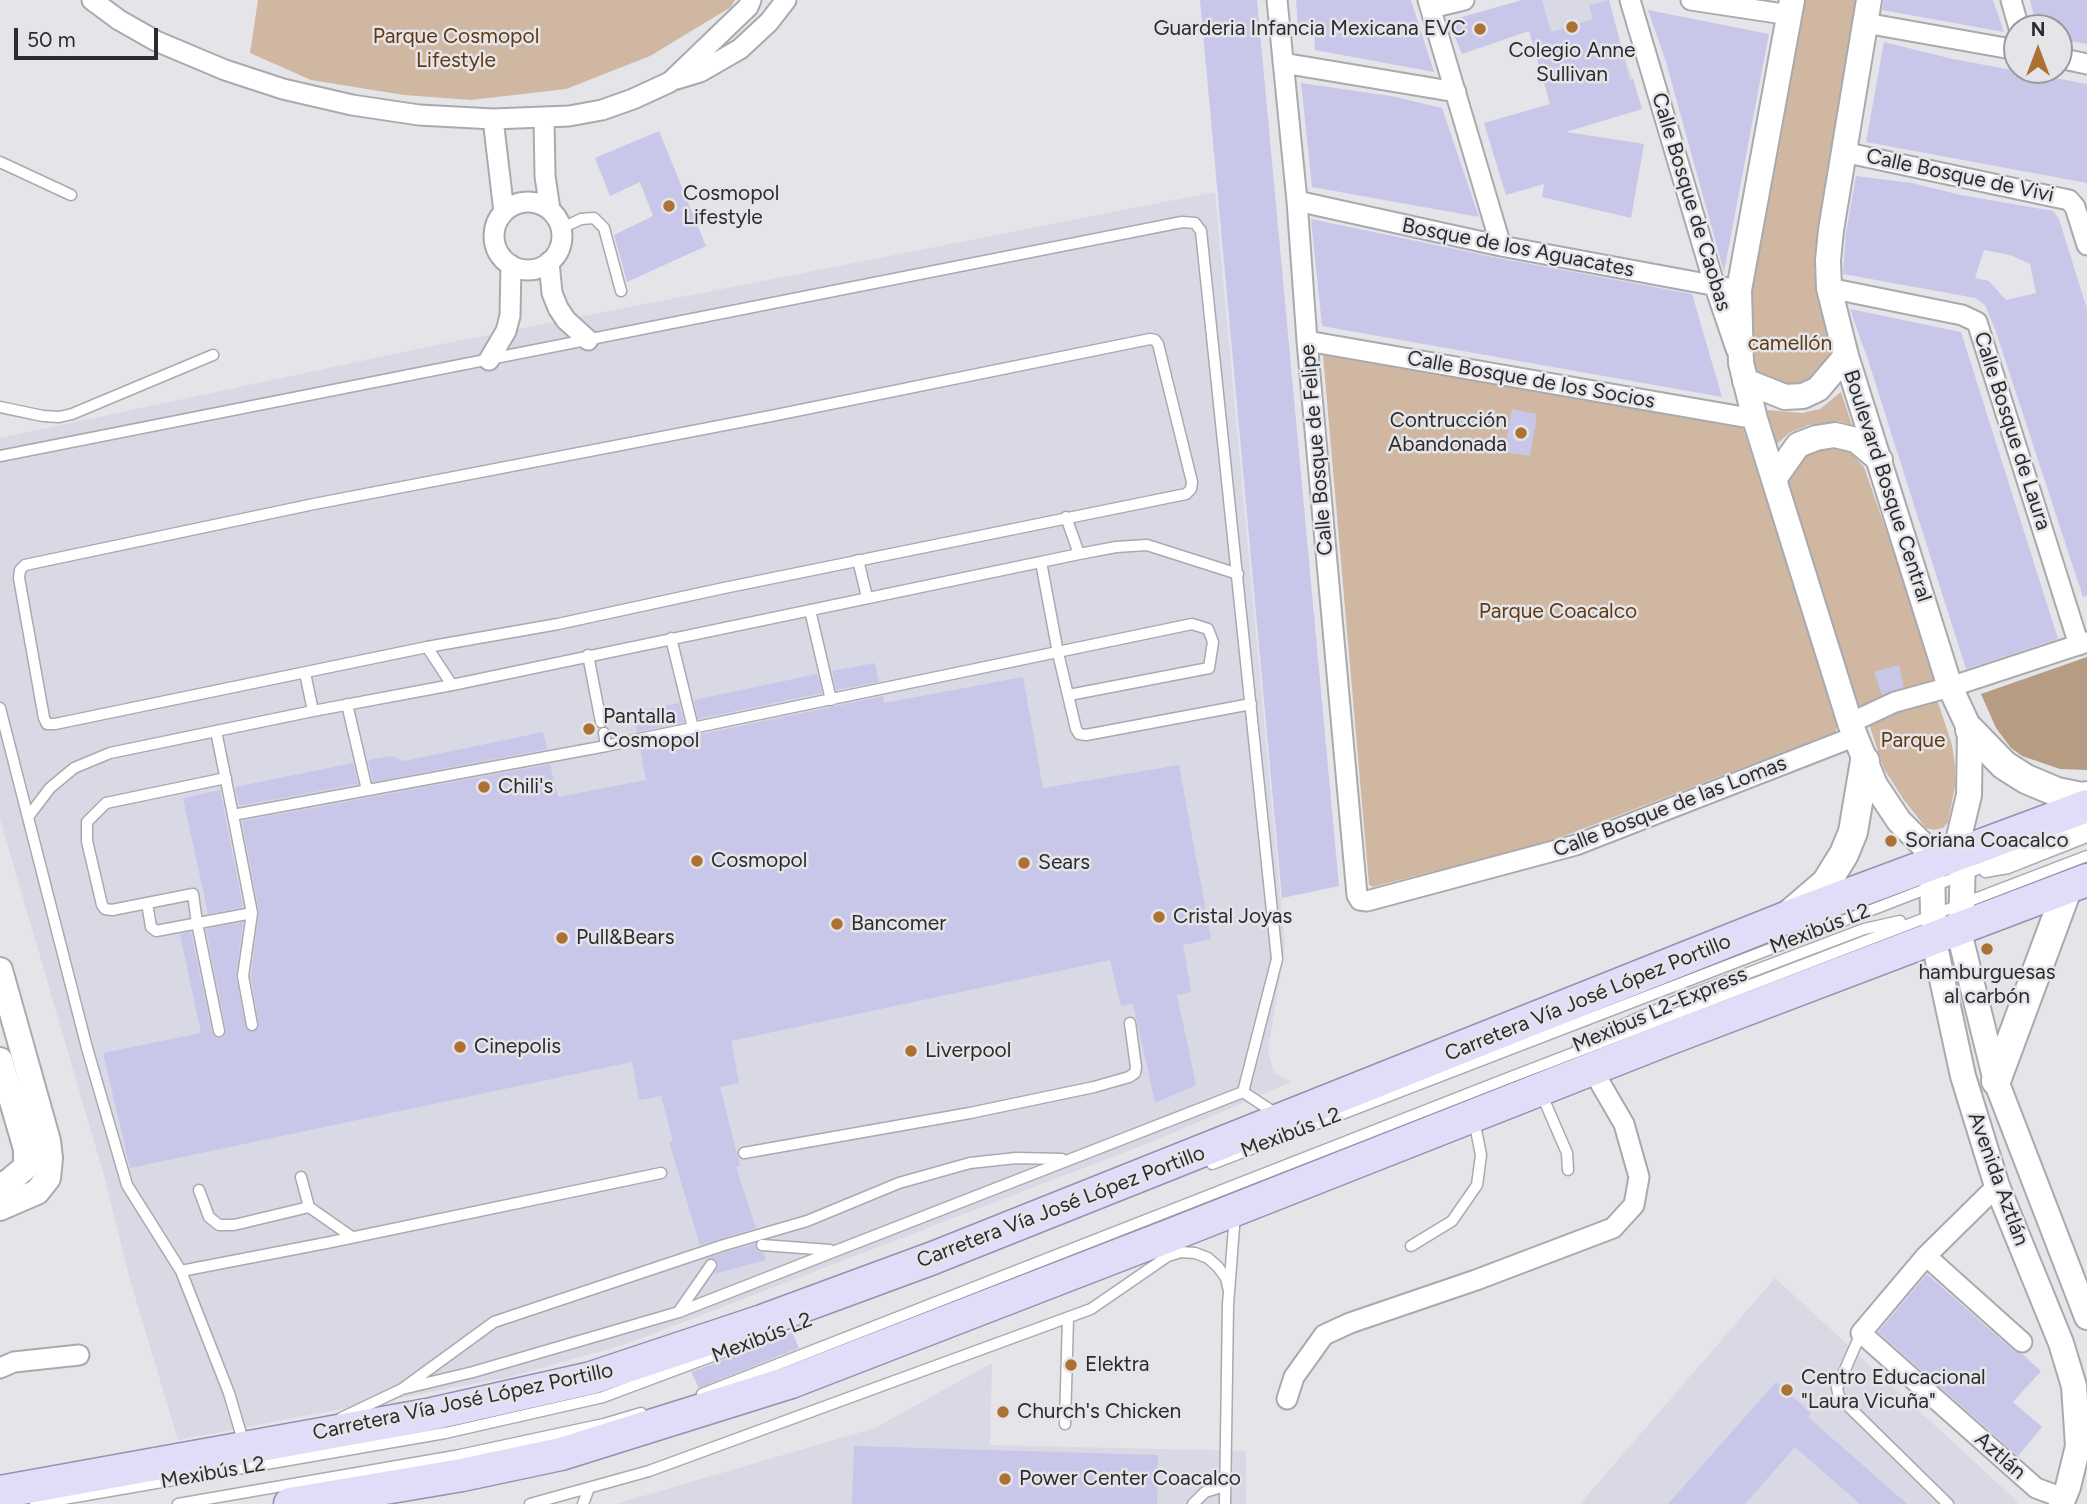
<!DOCTYPE html>
<html>
<head>
<meta charset="utf-8">
<style>
  body { margin:0 }
  #map { position:relative; width:2087px; height:1504px; overflow:hidden; background:#e4e4e9; font-family:Figtree,sans-serif }
  canvas { display:block }
  .north { position:absolute; left:2003px; top:14px; width:70px; height:70px; box-sizing:border-box; background:#e4e4e9; border:2px solid #9a9a9e; border-radius:50%; rotate:0deg; font-size:19px; font-weight:700; line-height:28px; text-align:center; color:#2c2c2e }
  .north::after { content:''; display:block; margin:auto; width:24px; height:32px; background:#ac7133; clip-path:polygon(50% 0,100% 100%,50% 72%,0 100%) }
  .scale { position:absolute; left:14px; top:28px; width:144px; height:32px; box-sizing:border-box; border:4px solid #2c2c2e; border-top:0; padding-left:9px; font-size:21px; line-height:24px; white-space:nowrap; color:#2c2c2e; -webkit-text-stroke:5px #e4e4e9; paint-order:stroke }
</style>
</head>
<body>
<div id="map">
<canvas width="2087" height="1504"></canvas>
<div class="north">N</div>
<div class="scale">50 m</div>
</div>
<script>
const g = document.querySelector('canvas').getContext('2d');
g.lineJoin = 'round';
function fill(path, color) {
  g.fillStyle = color;
  g.fill(path, 'evenodd');
}
function toPath(rows) {
  const path = new Path2D();
  for (const r of rows) {
    if (r.length === 3) {
      path.moveTo(r[0] + r[2], r[1]);
      path.arc(r[0], r[1], r[2], 0, 2 * Math.PI);
      continue;
    }
    path.moveTo(r[0], r[1]);
    for (let i = 2; i < r.length; i += 2) path.lineTo(r[i], r[i + 1]);
  }
  return path;
}
function trace(path, color, width, dash) {
  g.strokeStyle = color;
  g.lineWidth = width;
  g.lineCap = dash ? 'butt' : 'round';
  g.setLineDash(dash || []);
  g.stroke(path);
}
function write(font, color, halo, rows, align = 'center') {
  g.font = font + ' Figtree,sans-serif';
  g.lineWidth = 5;
  g.setLineDash([]);
  g.textBaseline = 'middle';
  g.strokeStyle = halo;
  g.fillStyle = color;
  for (const [text, x, y, turn = 0] of rows) {
    g.save();
    g.translate(x, y);
    g.rotate((+turn || 0) * Math.PI / 180);
    g.textAlign = isNaN(turn) ? turn : align;
    if (halo) g.strokeText(text, 0, 0);
    g.fillText(text, 0, 0);
    g.restore();
  }
}
fill(toPath([
  [1520,0,1609,0,1623,54,1633,79,1624,75,1549,99],
  [1215,192,1285,946,1268,1051,1274,1073,1291,1082,1154,1141,626,1344,509,1377,178,1440,130,1280,105,1179,0,819,0,438,432,346],
  [1775,1278,2018,1502,2016,1504,1580,1504],
  [992,1363,990,1445,1246,1451,1246,1504,616,1504,875,1428]
]), '#d9d8e5');
fill(toPath([
  [258,0,735,0,731,7,650,56,566,89,471,100,404,95,311,80,250,53],
  [1798,0,1859,0,1814,271,1834,347,1830,365,1800,389,1763,380,1750,365,1748,291],
  [1323,355,1743,428,1837,723,1836,732,1546,843,1372,887,1369,884],
  [1841,392,1852,425,1839,421,1809,425,1789,433,1777,444,1767,410,1802,413,1820,409],
  [1821,445,1841,447,1853,455,1864,467,1939,682,1858,706,1788,486,1791,468,1803,453],
  [1936,696,1952,745,1955,766,1955,786,1948,822,1943,828,1934,830,1926,828,1904,800,1884,769,1868,721]
]), '#cfb7a1');
fill(toPath([
  [2087,657,2087,770,2060,769,2022,756,2011,748,1996,728,1981,694]
]), '#b79c84');
fill(toPath([
  [1200,0,1257,0,1308,550,1339,886,1282,898],
  [1296,0,1411,0,1434,72,1315,50,1314,27,1298,29],
  [1522,0,1542,0,1551,32,1593,19,1589,5,1609,0,1630,80,1633,79,1642,109,1566,132,1644,144,1631,218,1542,197,1544,184,1506,195,1484,123,1550,104,1529,31,1462,54,1448,21],
  [1884,0,1993,0,2004,32,1882,10],
  [2030,0,2087,0,2087,44,2059,39,2059,28,2037,28],
  [1648,10,1769,34,1724,272,1666,62],
  [1884,42,1953,59,2087,84,2087,183,1866,142],
  [1301,83,1391,96,1442,108,1479,217,1312,187],
  [659,131,706,246,627,282,614,235,653,216,640,182,610,196,595,158],
  [1856,176,1912,183,1961,195,2053,211,2059,219,2087,309,2087,596,2083,597,1996,332,1985,305,1975,298,1843,274,1846,232],
  [1984,250,2010,255,2030,264,2036,293,2006,300,1989,281,1975,278],
  [1311,219,1498,258,1692,294,1722,397,1322,326],
  [1850,309,1961,332,2058,639,1966,669,1869,363],
  [1512,409,1537,414,1530,456,1504,452],
  [875,663,879,682,836,690,832,671],
  [1899,665,1904,687,1882,695,1874,672],
  [817,674,822,693,698,719,694,700],
  [1023,677,1043,788,1179,765,1211,939,1183,945,1191,992,1177,995,1196,1085,1155,1103,1133,1004,1121,1006,1110,960,731,1041,739,1083,720,1087,740,1166,736,1167,756,1228,700,1245,669,1142,673,1141,661,1096,639,1100,632,1062,130,1168,103,1053,201,1033,180,934,191,932,212,1032,214,1036,220,1038,224,1036,226,1030,206,929,243,922,236,977,246,1029,253,1032,259,1027,251,976,259,912,242,821,550,764,558,797,646,780,640,747,883,696,884,703],
  [679,703,684,722,637,732,633,712],
  [543,732,547,749,373,782,368,760,391,756,404,761],
  [353,763,358,784,239,806,235,787],
  [220,790,243,907,208,914,183,798],
  [755,1244,757,1251,764,1253,766,1260,714,1274,718,1266,717,1261,711,1258,705,1260,705,1259,726,1252],
  [1927,1274,2014,1351,2022,1354,2041,1371,2013,1402,2042,1427,2018,1456,1878,1332],
  [792,1332,799,1348,699,1388,691,1372,777,1340],
  [1776,1382,1811,1413,1808,1417,1907,1504,1860,1504,1795,1447,1745,1504,1668,1504],
  [854,1446,1158,1455,1157,1504,852,1504]
]), '#c9c7e9');
const service = toPath([
  [0,162,71,195],
  [562,228,581,219,594,218,604,228,621,291],
  [1150,339,1155,340,1158,344,1192,482,1191,489,1186,494,724,588,558,624,427,647,55,724,47,724,44,718,19,578,20,570,25,565,314,504,771,416,1150,339],
  [0,407,43,416,59,417,72,414,213,355],
  [0,456,1182,222,1195,223,1201,231,1277,959,1243,1092],
  [1066,517,1079,554],
  [858,560,867,597],
  [1041,562,1058,653,1076,729,1079,734,1086,735,1251,704],
  [810,610,831,700],
  [671,638,693,728],
  [427,647,452,685],
  [588,655,601,722],
  [305,673,313,711],
  [347,704,367,790],
  [0,708,87,1048,127,1185,181,1271,229,1393,244,1444],
  [216,731,233,815,606,746],
  [604,733,606,746,1192,624,1208,629,1213,642,1209,668,1069,695],
  [233,815,252,913,243,976,252,1025],
  [28,817,50,788,74,768,110,753,313,711,452,685,1079,554,1116,547,1147,545,1238,574],
  [1985,872,2008,868,2087,837],
  [147,903,151,927,156,931,252,913],
  [219,1031,197,923,193,894,112,910,105,909,102,905,87,841,87,822,106,803,226,778],
  [1578,1045,1685,997,1864,929,1900,921],
  [1541,1093,1567,1153,1568,1170],
  [744,1153,970,1113,1094,1087,1129,1077,1135,1073,1136,1067,1130,1023],
  [1212,1164,2087,827],
  [301,1177,309,1207],
  [199,1190,209,1217,219,1225,234,1225,309,1207,352,1237],
  [762,1245,830,1250],
  [1411,1246,1452,1221,1477,1185,1481,1155,1474,1120],
  [181,1271,331,1242,661,1173],
  [679,1311,711,1265],
  [1861,1333,1837,1388,1839,1397,1948,1504],
  [402,1389,473,1372,679,1312,1243,1092,1278,1115],
  [702,1394,1511,1077,2087,856],
  [341,1418,402,1389,494,1322,724,1245,807,1221,899,1183,970,1163,1016,1158,1062,1159],
  [1065,1424,1068,1318],
  [35,1504,445,1433,603,1397,774,1333],
  [178,1504,455,1456,604,1424,641,1413],
  [530,1504,649,1471,1091,1309,1168,1256,1181,1252,1195,1253,1208,1258,1218,1267,1226,1278,1229,1291],
  [583,1504,589,1488],
  [1193,1504,1205,1492,1225,1486],
  [1225,1504,1228,1305,1235,1214]
]);
const minor = toPath([
  [92,0,119,20,156,41,225,70,283,89,352,105,419,115,493,119,569,116,602,110,633,99,670,82,748,7,751,0],
  [1277,0,1297,201,1307,341,1357,895,1360,900,1367,901,1576,845,1856,736],
  [1428,0,1501,246],
  [1630,0,1715,287,1736,349],
  [1691,0,1790,15],
  [2011,0,2019,28],
  [1431,8,1464,0],
  [1865,23,2017,50],
  [2059,58,2087,64],
  [1283,63,1456,92],
  [677,79,700,72,740,49,769,22,786,0],
  [544,118,545,176,550,210],
  [493,119,504,212],
  [1843,152,2069,200,2075,207,2087,245],
  [1297,201,1501,246,1739,290],
  [528,236,34],
  [549,262,552,293,558,308,566,320,588,340],
  [1829,288,1962,315,1977,322,2079,645],
  [1307,341,1755,419],
  [489,360,506,331,510,316,511,265],
  [1850,723,1895,702,1950,687,2087,642],
  [1997,1186,1926,1256,1861,1333,2036,1488,2063,1498],
  [1926,1256,2022,1342],
  [0,1368,14,1362,79,1355],
  [1287,1399,1294,1377,1324,1335,1350,1323,1476,1280,1613,1228,1634,1205,1639,1177,1624,1124,1592,1069]
]);
const tertiary = toPath([
  [1792,0,1739,290,1741,363,1755,419,1850,723,1875,785,1899,821,1926,848,1932,863,1933,914,1936,951,1963,1076,1997,1186,2061,1343,2074,1386,2078,1446,2068,1487,2061,1504],
  [1869,0,1831,230,1828,260,1829,288,1846,356,1950,687,1970,730,1969,795,1959,837,1963,852,1961,940,1996,1081,2087,1317],
  [1745,381,1785,397,1803,396,1818,389,1846,356],
  [1774,479,1798,445,1816,438,1835,435,1856,440,1880,460],
  [0,970,48,1141,50,1158,48,1178,37,1192,0,1208],
  [0,1060,26,1149,26,1167,8,1182,0,1185]
]);
const secondary = toPath([
  [1970,730,2004,765,2026,779,2057,792,2081,797,2087,796],
  [1791,913,1826,883,1844,854,1853,832,1865,761],
  [1996,1081,2068,887]
]);
const primary = toPath([
  [0,1492,427,1415,591,1378,762,1321,933,1258,1783,919,2087,806],
  [290,1504,462,1475,561,1454,791,1382,1171,1235,1668,1039,2087,880]
]);
trace(service, '#aaa9ae', 13);
trace(minor, '#aaa9ae', 23);
trace(tertiary, '#aaa9ae', 28);
trace(secondary, '#aaa9ae', 32);
trace(primary, '#9391ad', 35);
trace(service, '#fff', 10);
trace(minor, '#fff', 19);
trace(tertiary, '#fff', 24);
trace(secondary, '#fff', 28);
trace(primary, '#dfddf7', 32);
for (const [x, y, r, color] of [
  [1572,27,7,"#ac7133"],
  [1480,29,7,"#ac7133"],
  [669,206,7,"#ac7133"],
  [1521,433,7,"#ac7133"],
  [589,729,7,"#ac7133"],
  [484,787,7,"#ac7133"],
  [1891,841,7,"#ac7133"],
  [697,861,7,"#ac7133"],
  [1024,863,7,"#ac7133"],
  [1159,917,7,"#ac7133"],
  [837,924,7,"#ac7133"],
  [562,938,7,"#ac7133"],
  [1987,949,7,"#ac7133"],
  [460,1047,7,"#ac7133"],
  [911,1051,7,"#ac7133"],
  [1071,1365,7,"#ac7133"],
  [1787,1390,7,"#ac7133"],
  [1003,1412,7,"#ac7133"],
  [1005,1479,7,"#ac7133"]
]) {
  const dot = new Path2D();
  dot.arc(x, y, r, 0, 2 * Math.PI);
  g.fillStyle = color;
  g.fill(dot);
  trace(dot, '#e4e4e9', 2.5);
}
write('21px', '#2c2c2e', '#e4e4e9', [
  ["Guarderia Infancia Mexicana EVC",1466,29,"right"],
  ["Colegio Anne",1572,51,"center"],
  ["Sullivan",1572,75,"center"],
  ["Cosmopol",683,194],
  ["Lifestyle",683,218],
  ["Contrucción",1507,421,"right"],
  ["Abandonada",1507,445,"right"],
  ["Pantalla",603,717],
  ["Cosmopol",603,741],
  ["Chili's",498,787],
  ["Soriana Coacalco",1905,841],
  ["Cosmopol",711,861],
  ["Sears",1038,863],
  ["Cristal Joyas",1173,917],
  ["Bancomer",851,924],
  ["Pull&Bears",576,938],
  ["hamburguesas",1987,973,"center"],
  ["al carbón",1987,997,"center"],
  ["Cinepolis",474,1047],
  ["Liverpool",925,1051],
  ["Elektra",1085,1365],
  ["Centro Educacional",1801,1378],
  ["\"Laura Vicuña\"",1801,1402],
  ["Church's Chicken",1017,1412],
  ["Power Center Coacalco",1019,1479]
], 'left');
write('21px', '#603a11', '#e4e4e9', [
  ["Parque Cosmopol",456,37],
  ["Lifestyle",456,61],
  ["camellón",1790,344],
  ["Parque Coacalco",1558,612],
  ["Parque",1913,741]
]);
write('21px', '#2c2c2e', '#e4e4e9', [
  ["Calle Bosque de Vivi",1960,176,12],
  ["Calle Bosque de Caobas",1691,202,73],
  ["Bosque de los Aguacates",1518,248,11],
  ["Calle Bosque de los Socios",1531,380,10],
  ["Calle Bosque de Laura",2012,431,72],
  ["Calle Bosque de Felipe",1317,450,-95],
  ["Boulevard Bosque Central",1887,486,72],
  ["Calle Bosque de las Lomas",1670,807,-21],
  ["Mexibús L2",1820,929,-21],
  ["Carretera Vía José López Portillo",1588,998,-22],
  ["Mexibus L2-Express",1660,1010,-23],
  ["Mexibús L2",1291,1133,-21],
  ["Avenida Aztlán",1998,1179,70],
  ["Carretera Vía José López Portillo",1061,1207,-21],
  ["Mexibús L2",762,1338,-21],
  ["Carretera Vía José López Portillo",463,1402,-12],
  ["Aztlán",2000,1456,41],
  ["Mexibús L2",213,1473,-10]
]);
</script>
</body>
</html>
